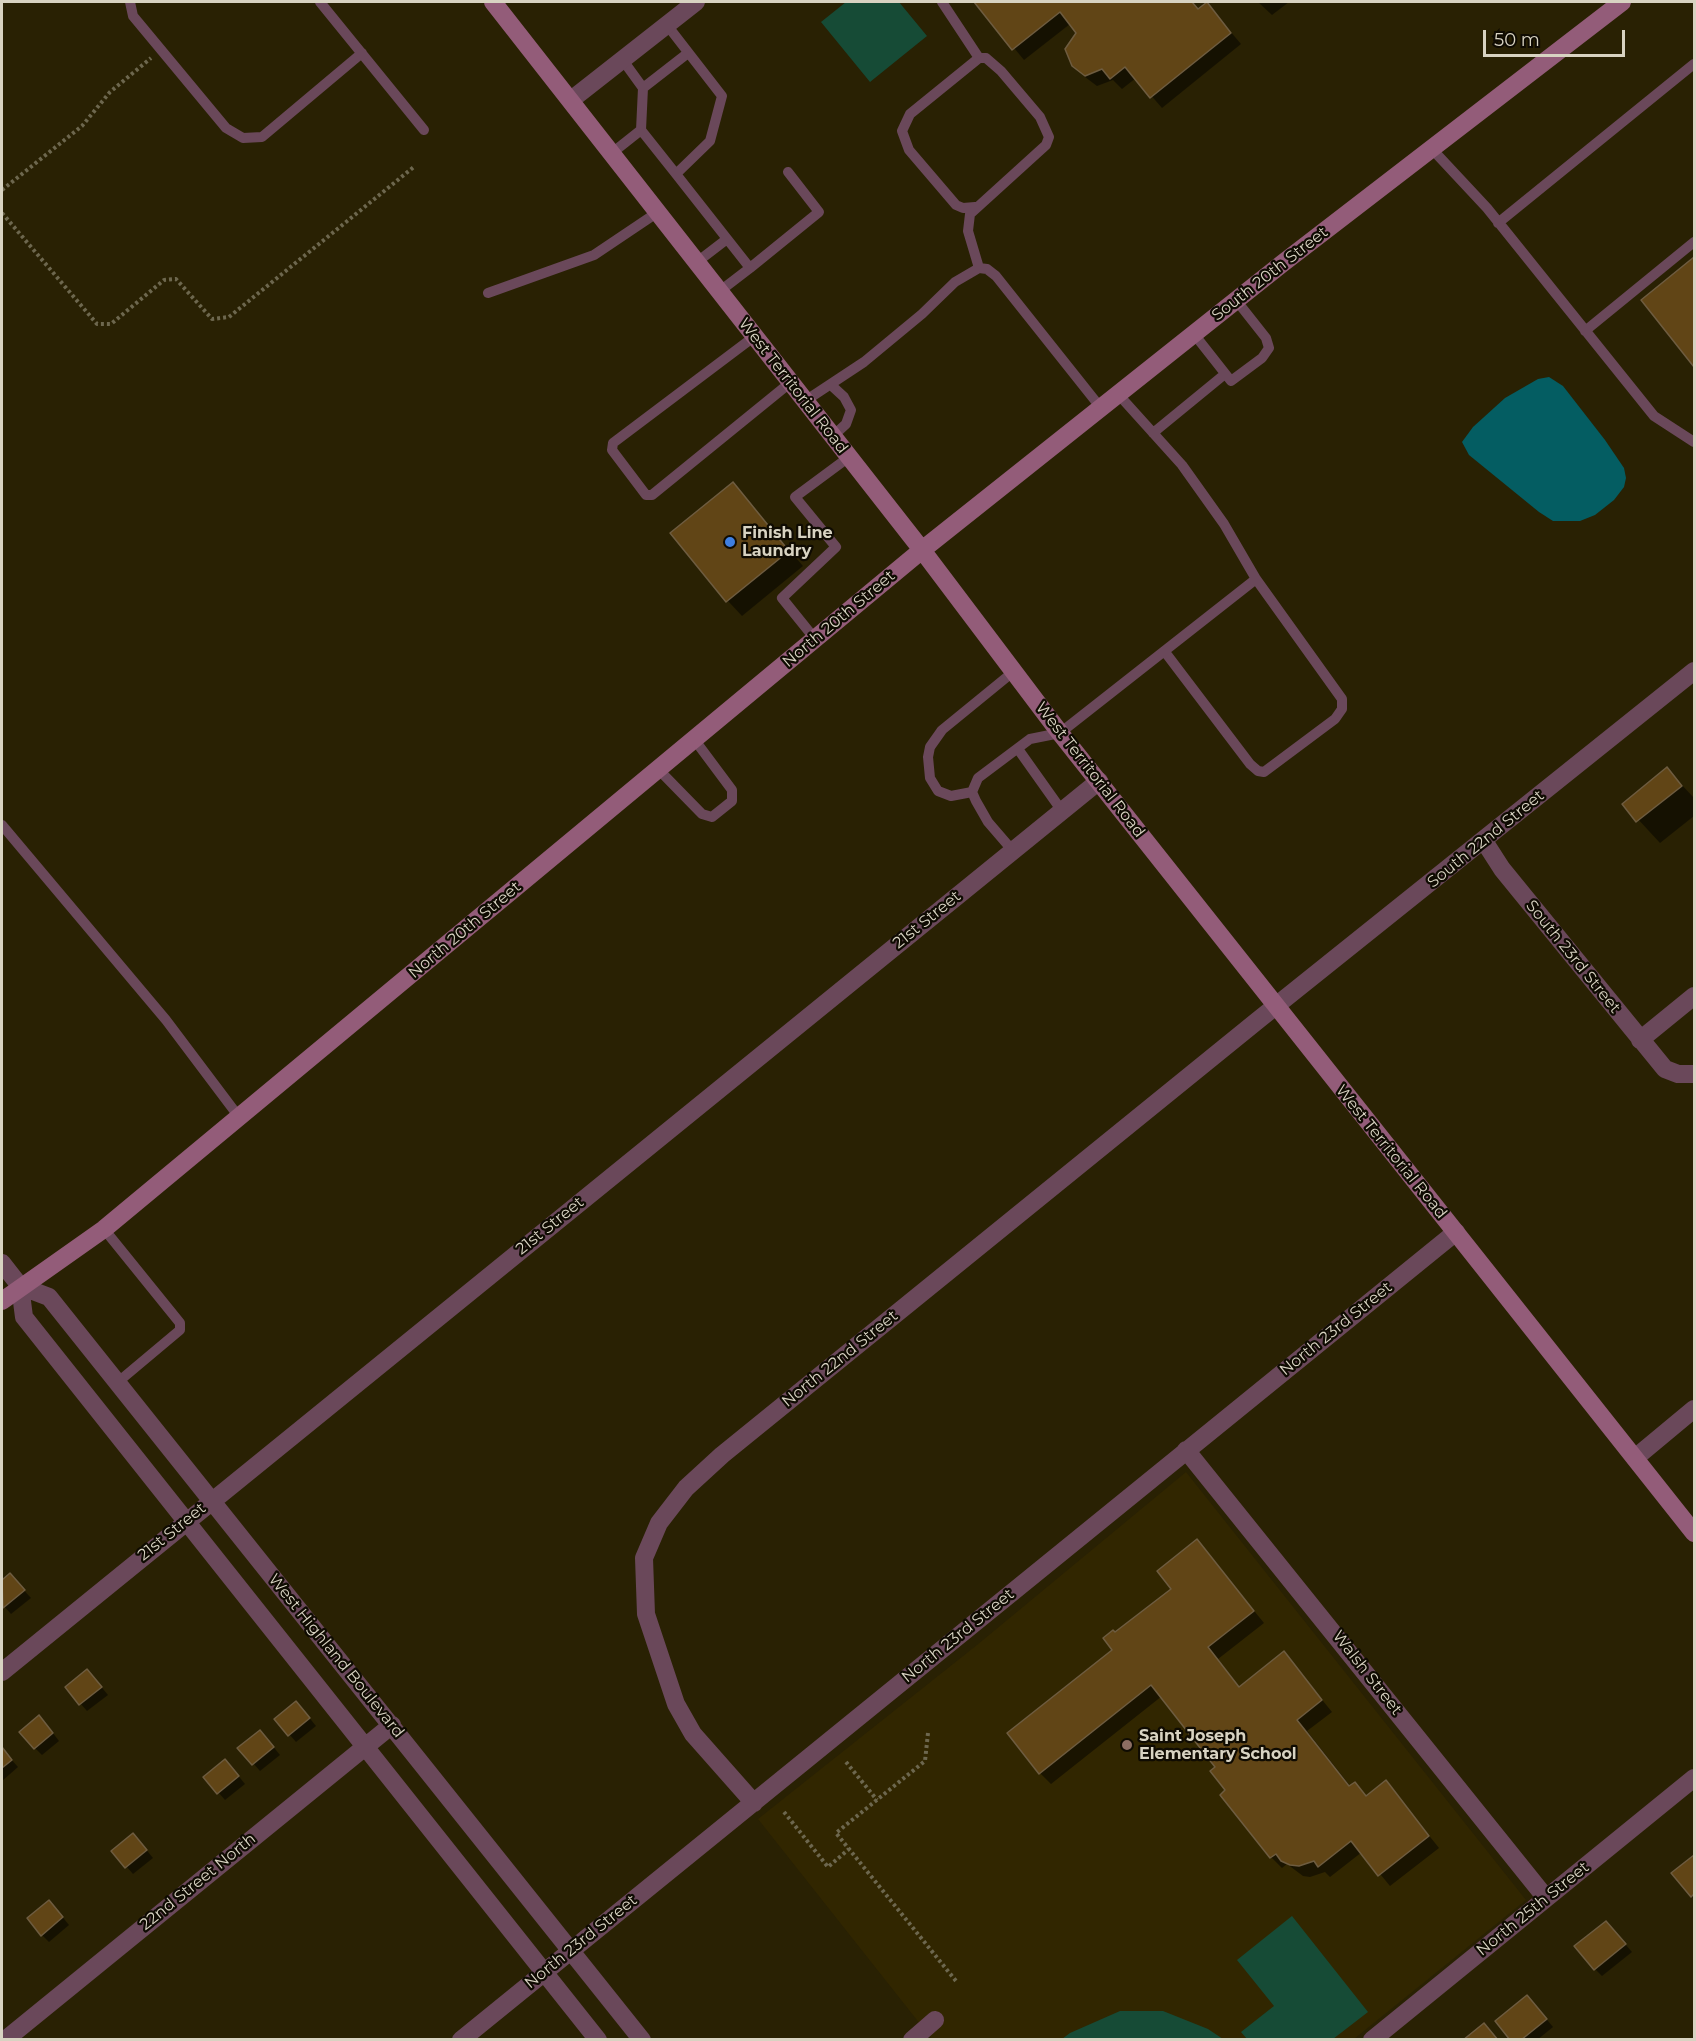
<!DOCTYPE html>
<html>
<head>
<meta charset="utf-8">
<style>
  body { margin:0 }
  #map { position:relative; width:1696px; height:2041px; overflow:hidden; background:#292103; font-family:Montserrat,sans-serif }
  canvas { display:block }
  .frame { position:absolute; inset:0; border:3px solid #d8d3c2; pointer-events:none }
  .scale { position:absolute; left:1483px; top:30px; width:142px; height:27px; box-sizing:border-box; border:3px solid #d8d3c2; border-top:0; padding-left:8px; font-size:18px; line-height:21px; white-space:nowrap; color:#d8d3c2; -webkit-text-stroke:4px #0f0b02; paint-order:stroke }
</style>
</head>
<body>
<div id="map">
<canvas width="1696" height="2041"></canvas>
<div class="frame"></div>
<div class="scale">50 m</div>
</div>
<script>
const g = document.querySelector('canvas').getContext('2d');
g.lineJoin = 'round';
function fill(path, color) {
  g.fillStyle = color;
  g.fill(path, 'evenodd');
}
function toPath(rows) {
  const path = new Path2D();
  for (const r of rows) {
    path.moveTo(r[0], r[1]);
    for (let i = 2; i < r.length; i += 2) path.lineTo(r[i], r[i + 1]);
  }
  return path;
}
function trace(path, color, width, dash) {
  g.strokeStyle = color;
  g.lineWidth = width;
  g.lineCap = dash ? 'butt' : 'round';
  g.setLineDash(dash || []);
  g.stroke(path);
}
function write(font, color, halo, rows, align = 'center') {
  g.font = font + ' Montserrat,sans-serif';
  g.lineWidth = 4.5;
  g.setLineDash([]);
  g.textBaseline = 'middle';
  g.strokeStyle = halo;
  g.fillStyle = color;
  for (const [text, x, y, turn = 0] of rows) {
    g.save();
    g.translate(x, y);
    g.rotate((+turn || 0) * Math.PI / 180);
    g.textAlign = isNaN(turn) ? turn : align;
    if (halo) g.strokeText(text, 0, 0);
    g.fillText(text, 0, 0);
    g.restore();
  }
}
fill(toPath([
  [1186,1472,1526,1900,1354,2039,932,2039,758,1819,977,1645]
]), '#312600');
fill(toPath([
  [846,2,899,2,927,36,870,82,821,22],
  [1292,1916,1368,2012,1333,2039,1247,2039,1241,2032,1274,2006,1237,1960],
  [1120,2011,1163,2011,1208,2029,1223,2039,1062,2039,1070,2033]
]), '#164b36');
fill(toPath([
  [1549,377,1563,386,1605,440,1624,468,1626,478,1624,487,1614,500,1595,515,1580,521,1553,521,1539,512,1469,455,1462,442,1473,427,1505,398,1538,379]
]), '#045d62');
fill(toPath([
  [976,2,1192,2,1199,10,1207,4,1241,44,1162,108,1136,78,1122,89,1113,80,1097,86,1085,77,1073,65,1078,33,1070,24,1024,60],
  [1258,2,1289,2,1272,15],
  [1694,258,1694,364,1643,300],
  [733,484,803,566,742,616,728,601],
  [1667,769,1694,798,1694,816,1660,843,1624,804],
  [1197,1541,1264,1623,1218,1659,1240,1688,1284,1653,1332,1712,1307,1731,1351,1787,1355,1784,1367,1797,1386,1782,1439,1848,1390,1886,1362,1852,1330,1877,1325,1872,1310,1877,1303,1876,1287,1864,1282,1868,1271,1857,1227,1791,1217,1767,1162,1696,1051,1784,1040,1773,1114,1650,1115,1634,1173,1589],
  [10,1575,31,1598,11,1614,2,1604,2,1582],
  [94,1678,108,1695,87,1711,67,1688],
  [303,1710,316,1726,296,1742,276,1719],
  [46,1724,59,1741,42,1755,35,1748],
  [267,1739,280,1755,260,1771,240,1748],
  [2,1749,18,1767,2,1781],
  [232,1768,245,1784,225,1800,205,1777],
  [140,1842,153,1858,133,1874,113,1851],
  [1694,1857,1694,1899,1673,1874],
  [56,1909,69,1925,49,1942,42,1935],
  [1613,1930,1632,1952,1602,1976,1595,1969],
  [1534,2004,1553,2027,1537,2040,1512,2040]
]), '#0007');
const building = toPath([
  [974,2,1192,2,1198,9,1207,2,1231,33,1150,98,1125,67,1110,79,1102,69,1085,76,1072,66,1065,49,1076,33,1060,12,1012,50,974,2],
  [1694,257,1694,367,1641,300,1694,257],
  [733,482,789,551,726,602,670,533,733,482],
  [1667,767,1682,786,1636,822,1622,804,1667,767],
  [1197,1539,1254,1611,1208,1647,1239,1687,1284,1651,1322,1700,1297,1720,1349,1786,1355,1782,1366,1796,1386,1780,1429,1836,1378,1876,1351,1841,1318,1867,1314,1861,1299,1866,1290,1865,1281,1861,1276,1854,1270,1858,1220,1795,1225,1790,1210,1771,1215,1767,1151,1685,1039,1774,1007,1733,1112,1650,1103,1638,1113,1630,1115,1632,1171,1589,1157,1571,1197,1539],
  [10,1573,25,1590,3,1608,2,1580,10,1573],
  [87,1669,102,1687,79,1705,65,1687,87,1669],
  [296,1701,310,1718,288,1736,274,1719,296,1701],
  [39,1715,53,1733,34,1749,19,1732,39,1715],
  [260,1730,274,1747,252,1765,237,1748,260,1730],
  [2,1747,12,1760,2,1768,2,1747],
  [225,1759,239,1776,217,1794,203,1777,225,1759],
  [133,1833,147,1850,125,1868,111,1851,133,1833],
  [1694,1855,1694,1894,1691,1897,1671,1873,1694,1855],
  [49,1900,63,1917,41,1936,27,1918,49,1900],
  [1606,1921,1626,1944,1594,1970,1574,1946,1606,1921],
  [1527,1995,1547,2019,1521,2040,1510,2040,1495,2021,1527,1995],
  [1484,2023,1498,2040,1463,2040,1484,2023]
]);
fill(building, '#614516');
trace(building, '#6e5c40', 1.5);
trace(toPath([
  [2,190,82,126,110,92,151,58],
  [2,213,97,324,111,324,164,280,176,279,212,319,229,317,415,166],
  [928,1733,925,1761,836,1833,956,1981],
  [846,1762,877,1800],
  [784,1812,828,1867,849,1849]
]), '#6d674e', 4, [3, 3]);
trace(toPath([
  [130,2,133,16,226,128,243,138,262,137,362,53],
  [320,2,424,130],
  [942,2,979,58],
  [667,25,722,96,710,141,676,174,641,130,643,88,688,53],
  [622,59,643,88],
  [1431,148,1487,208,1654,416,1694,442],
  [612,153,641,130],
  [676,174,750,268,819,212,788,172],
  [975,207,963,208,956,205,909,150,902,131,910,114,979,58,986,58,1001,71,1040,117,1049,137,1046,145,970,214,968,231,979,268],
  [1498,223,1694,64],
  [697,262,727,239],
  [720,291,750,268],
  [488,293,594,255,658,212],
  [1585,331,1694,242],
  [1194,334,1231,381,1262,358,1269,348,1266,338,1236,300],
  [755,336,613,443,612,450,646,495,652,495,791,382],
  [831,385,844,397,851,410,846,424,833,436],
  [805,401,864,362,922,314,955,282,979,268,987,269,996,276,1101,408],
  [1153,433,1225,374],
  [815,639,782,598,836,547,795,497,849,457],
  [1165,652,1250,764,1258,771,1264,772,1335,719,1342,709,1342,699,1256,579],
  [1018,749,1062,811],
  [658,769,702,814,712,817,732,801,732,790,694,739],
  [972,792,951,796,938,791,930,778,928,757,930,747,942,730,1013,672],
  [2,825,166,1020,239,1117],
  [1013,851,988,822,976,801,972,792,978,778,1030,739,1060,733,1256,579,1224,524,1182,465,1118,394],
  [104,1229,180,1323,180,1330,118,1382]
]), '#6a485a', 10);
trace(toPath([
  [571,100,696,2],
  [1484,841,1502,869,1665,1069,1678,1074,1694,1074],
  [1640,1040,1694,996],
  [2,1263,20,1286,24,1317,598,2040],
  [20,1286,49,1297,642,2040],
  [1186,1450,1546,1898],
  [1635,1458,1694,1409],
  [2,1672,1099,781],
  [754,1803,693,1734,676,1704,646,1614,644,1558,659,1523,686,1488,722,1455,1257,1021,1694,671],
  [5,2040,392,1725],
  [461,2040,1456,1232],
  [912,2040,935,2020],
  [1372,2040,1694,1778]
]), '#6a485a', 18);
trace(toPath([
  [493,2,922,550,1060,733,1694,1533],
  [2,1301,104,1229,922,550,1283,263,1622,2]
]), '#935c79', 18);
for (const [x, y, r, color] of [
  [730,542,6,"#3f7fe0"],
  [1127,1745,6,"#8d6e63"]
]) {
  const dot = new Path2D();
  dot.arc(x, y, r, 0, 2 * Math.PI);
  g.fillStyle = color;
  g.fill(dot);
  trace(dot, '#0f0b02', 2);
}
write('16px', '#d8d3c2', '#0f0b02', [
  ["South 20th Street",1270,274,-38],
  ["West Territorial Road",793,386,52],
  ["North 20th Street",839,619,-40],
  ["West Territorial Road",1090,770,52],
  ["South 22nd Street",1486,839,-39],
  ["21st Street",927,920,-39],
  ["North 20th Street",465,930,-40],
  ["South 23rd Street",1573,957,51],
  ["West Territorial Road",1391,1152,51],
  ["21st Street",550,1226,-39],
  ["North 23rd Street",1336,1329,-39],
  ["North 22nd Street",840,1359,-39],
  ["21st Street",172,1532,-39],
  ["North 23rd Street",958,1636,-39],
  ["West Highland Boulevard",336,1656,51],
  ["Walsh Street",1367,1673,52],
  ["22nd Street North",198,1882,-39],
  ["North 25th Street",1533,1909,-39],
  ["North 23rd Street",581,1942,-39]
]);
write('bold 16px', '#d8d3c2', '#0f0b02', [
  ["Finish Line",742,533],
  ["Laundry",742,551],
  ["Saint Joseph",1139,1736],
  ["Elementary School",1139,1754]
], 'left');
</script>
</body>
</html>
